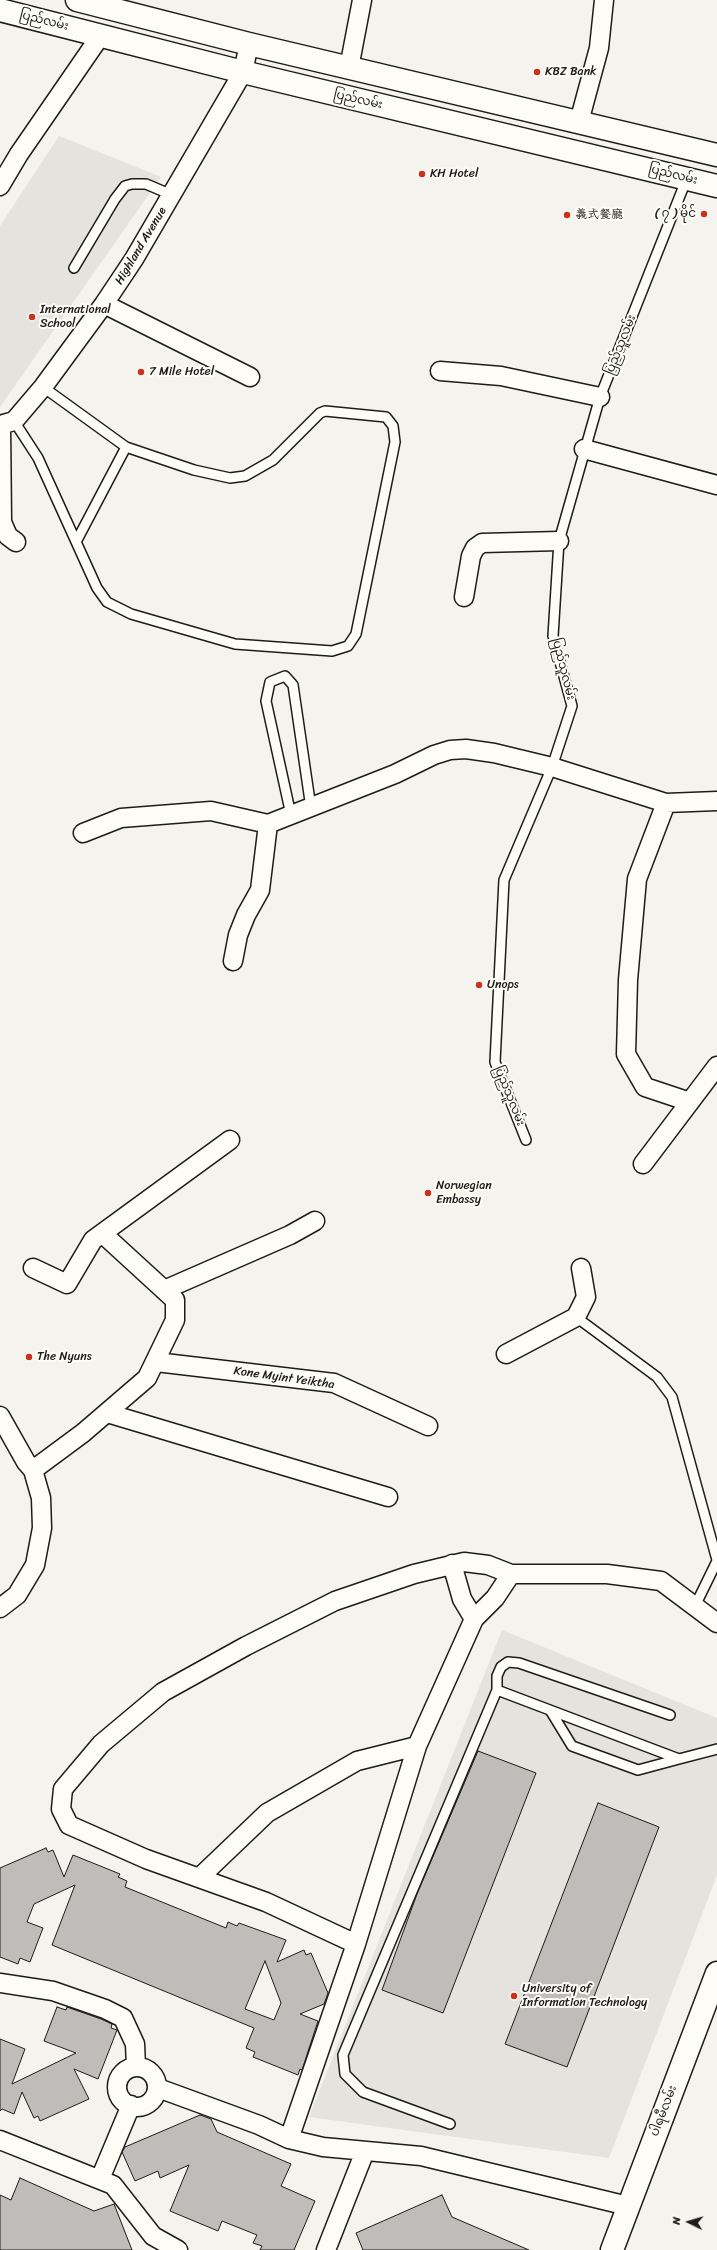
<!DOCTYPE html>
<html>
<head>
<meta charset="utf-8">
<style>
  body { margin:0 }
  #map { position:relative; width:717px; height:2250px; overflow:hidden; background:#f4f3ee; font-family:Sriracha,sans-serif }
  canvas { display:block }
  .north { position:absolute; left:669px; top:2202px; width:40px; height:40px; -webkit-text-stroke:3px #fdfcf7; paint-order:stroke; rotate:275deg; font-size:11px; font-weight:700; line-height:16px; text-align:center; color:#1c1c1c }
  .north::after { content:''; display:block; margin:auto; width:14px; height:18px; background:#1c1c1c; clip-path:polygon(50% 0,100% 100%,50% 72%,0 100%) }
</style>
</head>
<body>
<div id="map">
<canvas width="717" height="2250"></canvas>
<div class="north">N</div>
</div>
<script>
const g = document.querySelector('canvas').getContext('2d');
g.lineJoin = 'round';
function fill(path, color) {
  g.fillStyle = color;
  g.fill(path, 'evenodd');
}
function toPath(rows) {
  const path = new Path2D();
  for (const r of rows) {
    if (r.length === 3) {
      path.moveTo(r[0] + r[2], r[1]);
      path.arc(r[0], r[1], r[2], 0, 2 * Math.PI);
      continue;
    }
    path.moveTo(r[0], r[1]);
    for (let i = 2; i < r.length; i += 2) path.lineTo(r[i], r[i + 1]);
  }
  return path;
}
function trace(path, color, width, dash) {
  g.strokeStyle = color;
  g.lineWidth = width;
  g.lineCap = dash ? 'butt' : 'round';
  g.setLineDash(dash || []);
  g.stroke(path);
}
function write(font, color, halo, rows, align = 'center') {
  g.font = font + ' Sriracha,"LXGW WenKai TC","Noto Sans Myanmar",sans-serif';
  g.lineWidth = 4;
  g.setLineDash([]);
  g.textBaseline = 'middle';
  g.strokeStyle = halo;
  g.fillStyle = color;
  for (const [text, x, y, turn = 0] of rows) {
    g.save();
    g.translate(x, y);
    g.rotate((+turn || 0) * Math.PI / 180);
    g.textAlign = isNaN(turn) ? turn : align;
    if (halo) g.strokeText(text, 0, 0);
    g.fillText(text, 0, 0);
    g.restore();
  }
}
fill(toPath([
  [59,136,161,177,0,407,0,226],
  [502,1630,717,1718,717,1875,609,2158,309,2117]
]), '#e4e3de');
const building = toPath([
  [478,1751,536,1773,443,2013,382,1990,417,1894,478,1751],
  [598,1803,659,1827,567,2067,505,2044,598,1803],
  [46,1848,48,1852,53,1850,64,1877,73,1855,120,1874,118,1877,127,1881,125,1887,226,1928,228,1922,237,1926,239,1923,286,1940,277,1962,304,1950,306,1955,311,1953,328,1993,324,2004,300,2014,318,2021,302,2070,300,2069,298,2075,253,2057,255,2052,246,2048,254,2028,52,1945,75,1885,34,1904,27,1922,43,1928,30,1962,20,1958,18,1964,0,1957,0,1868,46,1848],
  [265,1961,281,2003,274,2020,245,2009,265,1961],
  [57,2007,66,2010,67,2007,101,2019,112,2024,111,2028,117,2030,98,2079,74,2069,89,2099,40,2121,38,2116,34,2118,22,2092,14,2114,2,2109,0,2111,0,2039,25,2049,12,2084,76,2053,44,2041,57,2007],
  [200,2115,211,2119,217,2132,291,2164,281,2186,315,2201,294,2250,260,2250,262,2246,253,2243,257,2235,222,2221,218,2231,170,2211,189,2165,160,2178,158,2171,135,2181,122,2152,125,2147,200,2115],
  [20,2178,94,2211,114,2204,132,2250,0,2250,0,2195,11,2200,20,2178],
  [442,2195,452,2217,529,2250,363,2250,356,2233,442,2195]
]);
fill(building, '#bebdba');
trace(building, '#1c1c1c', 1);
const lane = toPath([
  [74,268,115,199,125,186,132,184,146,184,172,195],
  [14,421,38,458,97,588,107,602,131,614,235,644,332,651,348,646,356,634,395,442,393,426,386,417,325,411,320,413,273,460,245,476,230,478,194,470,126,447,43,387],
  [76,542,126,447],
  [291,815,266,701,270,682,285,676,293,685,311,808],
  [526,1140,495,1062,504,880,552,767,572,706,553,636,559,541,600,397,687,178],
  [576,1317,657,1377,672,1397,717,1560],
  [695,1606,717,1561],
  [497,1690,497,1676,501,1667,508,1662,519,1663,670,1715],
  [550,1710,572,1746,638,1770,679,1759],
  [450,2124,363,2092,345,2074,343,2055,497,1690,679,1759,717,1749]
]);
const street = toPath([
  [349,68,362,0],
  [579,122,599,48,604,0],
  [0,186,19,154,101,35],
  [104,304,250,377],
  [440,371,501,376,600,397],
  [0,425,14,421,43,387,104,304,134,259,243,72,249,44],
  [1,425,2,522,8,536,16,542],
  [584,449,717,485],
  [464,597,471,556,475,548,482,543,559,541],
  [666,803,637,879,628,980,626,1054,645,1087,690,1102],
  [83,833,121,818,211,811,268,824,395,774,434,755,450,750,466,749,494,753,552,767,666,803,717,801],
  [233,961,238,935,246,915,260,890,268,824],
  [643,1164,717,1066],
  [33,1268,67,1284,93,1240,230,1140],
  [164,1290,290,1235,315,1221],
  [506,1354,576,1317,586,1297,581,1268],
  [156,1362,334,1383,428,1426],
  [107,1413,388,1497],
  [0,1416,26,1462,33,1470,41,1498,42,1528,35,1565,17,1595,0,1608],
  [33,1470,83,1433,147,1378,175,1320,175,1300,103,1234],
  [452,1564,462,1599,474,1619],
  [200,1877,267,1813,357,1761,417,1746],
  [356,1944,266,1902,146,1859,69,1825,61,1809,63,1789,101,1744,163,1692,246,1646,335,1601,414,1574,464,1562,488,1565,511,1574,607,1574,661,1581,717,1623],
  [0,1983,53,1991,105,2009,123,2018,135,2044,136,2066],
  [137,2087,20],
  [158,2088,259,2125,289,2139,323,2147,421,2156,628,2206],
  [289,2139,356,1944,417,1746,474,1619,495,1598,511,1574],
  [0,2140,113,2185,153,2236,178,2250],
  [100,2179,131,2105],
  [326,2250,365,2151]
]);
const primary = toPath([
  [612,2250,717,1973]
]);
const highway = toPath([
  [77,0,249,44,717,155],
  [0,10,243,72,717,186]
]);
trace(lane, '#1c1c1c', 12);
trace(street, '#1c1c1c', 21);
trace(primary, '#1c1c1c', 25);
trace(highway, '#1c1c1c', 25);
trace(lane, '#fdfcf7', 9);
trace(street, '#fdfcf7', 18);
trace(primary, '#fdfcf7', 22);
trace(highway, '#fdfcf7', 22);
for (const [x, y, r, color] of [
  [537,72,4,"#c8321e"],
  [422,174,4,"#c8321e"],
  [704,214,4,"#c8321e"],
  [567,215,4,"#c8321e"],
  [32,317,4,"#c8321e"],
  [141,372,4,"#c8321e"],
  [479,985,4,"#c8321e"],
  [428,1193,4,"#c8321e"],
  [29,1357,4,"#c8321e"],
  [514,1996,4,"#c8321e"]
]) {
  const dot = new Path2D();
  dot.arc(x, y, r, 0, 2 * Math.PI);
  g.fillStyle = color;
  g.fill(dot);
  trace(dot, '#fdfcf7', 1.5);
}
write('12px', '#1c1c1c', '#fdfcf7', [
  ["ပြည်လမ်း",44,21,14],
  ["ပြည်လမ်း",358,100,13],
  ["ပြည်လမ်း",673,175,14],
  ["Highland Avenue",141,246,-59],
  ["ပြည်သူလမ်း",621,345,-68],
  ["ပြည်သူလမ်း",563,669,76],
  ["ပြည်သူလမ်း",509,1096,68],
  ["Kone Myint Yeiktha",284,1378,8],
  ["ပါရမီလမ်း",664,2111,-69]
]);
write('12px', '#1c1c1c', '#fdfcf7', [
  ["KBZ Bank",545,72],
  ["KH Hotel",430,174],
  ["( ၇ ) မိုင်",696,214,"right"],
  ["義式餐廳",575,215],
  ["International",40,310],
  ["School",40,324],
  ["7 Mile Hotel",149,372],
  ["Unops",487,985],
  ["Norwegian",436,1186],
  ["Embassy",436,1200],
  ["The Nyuns",37,1357],
  ["University of",522,1989],
  ["Information Technology",522,2003]
], 'left');
</script>
</body>
</html>
